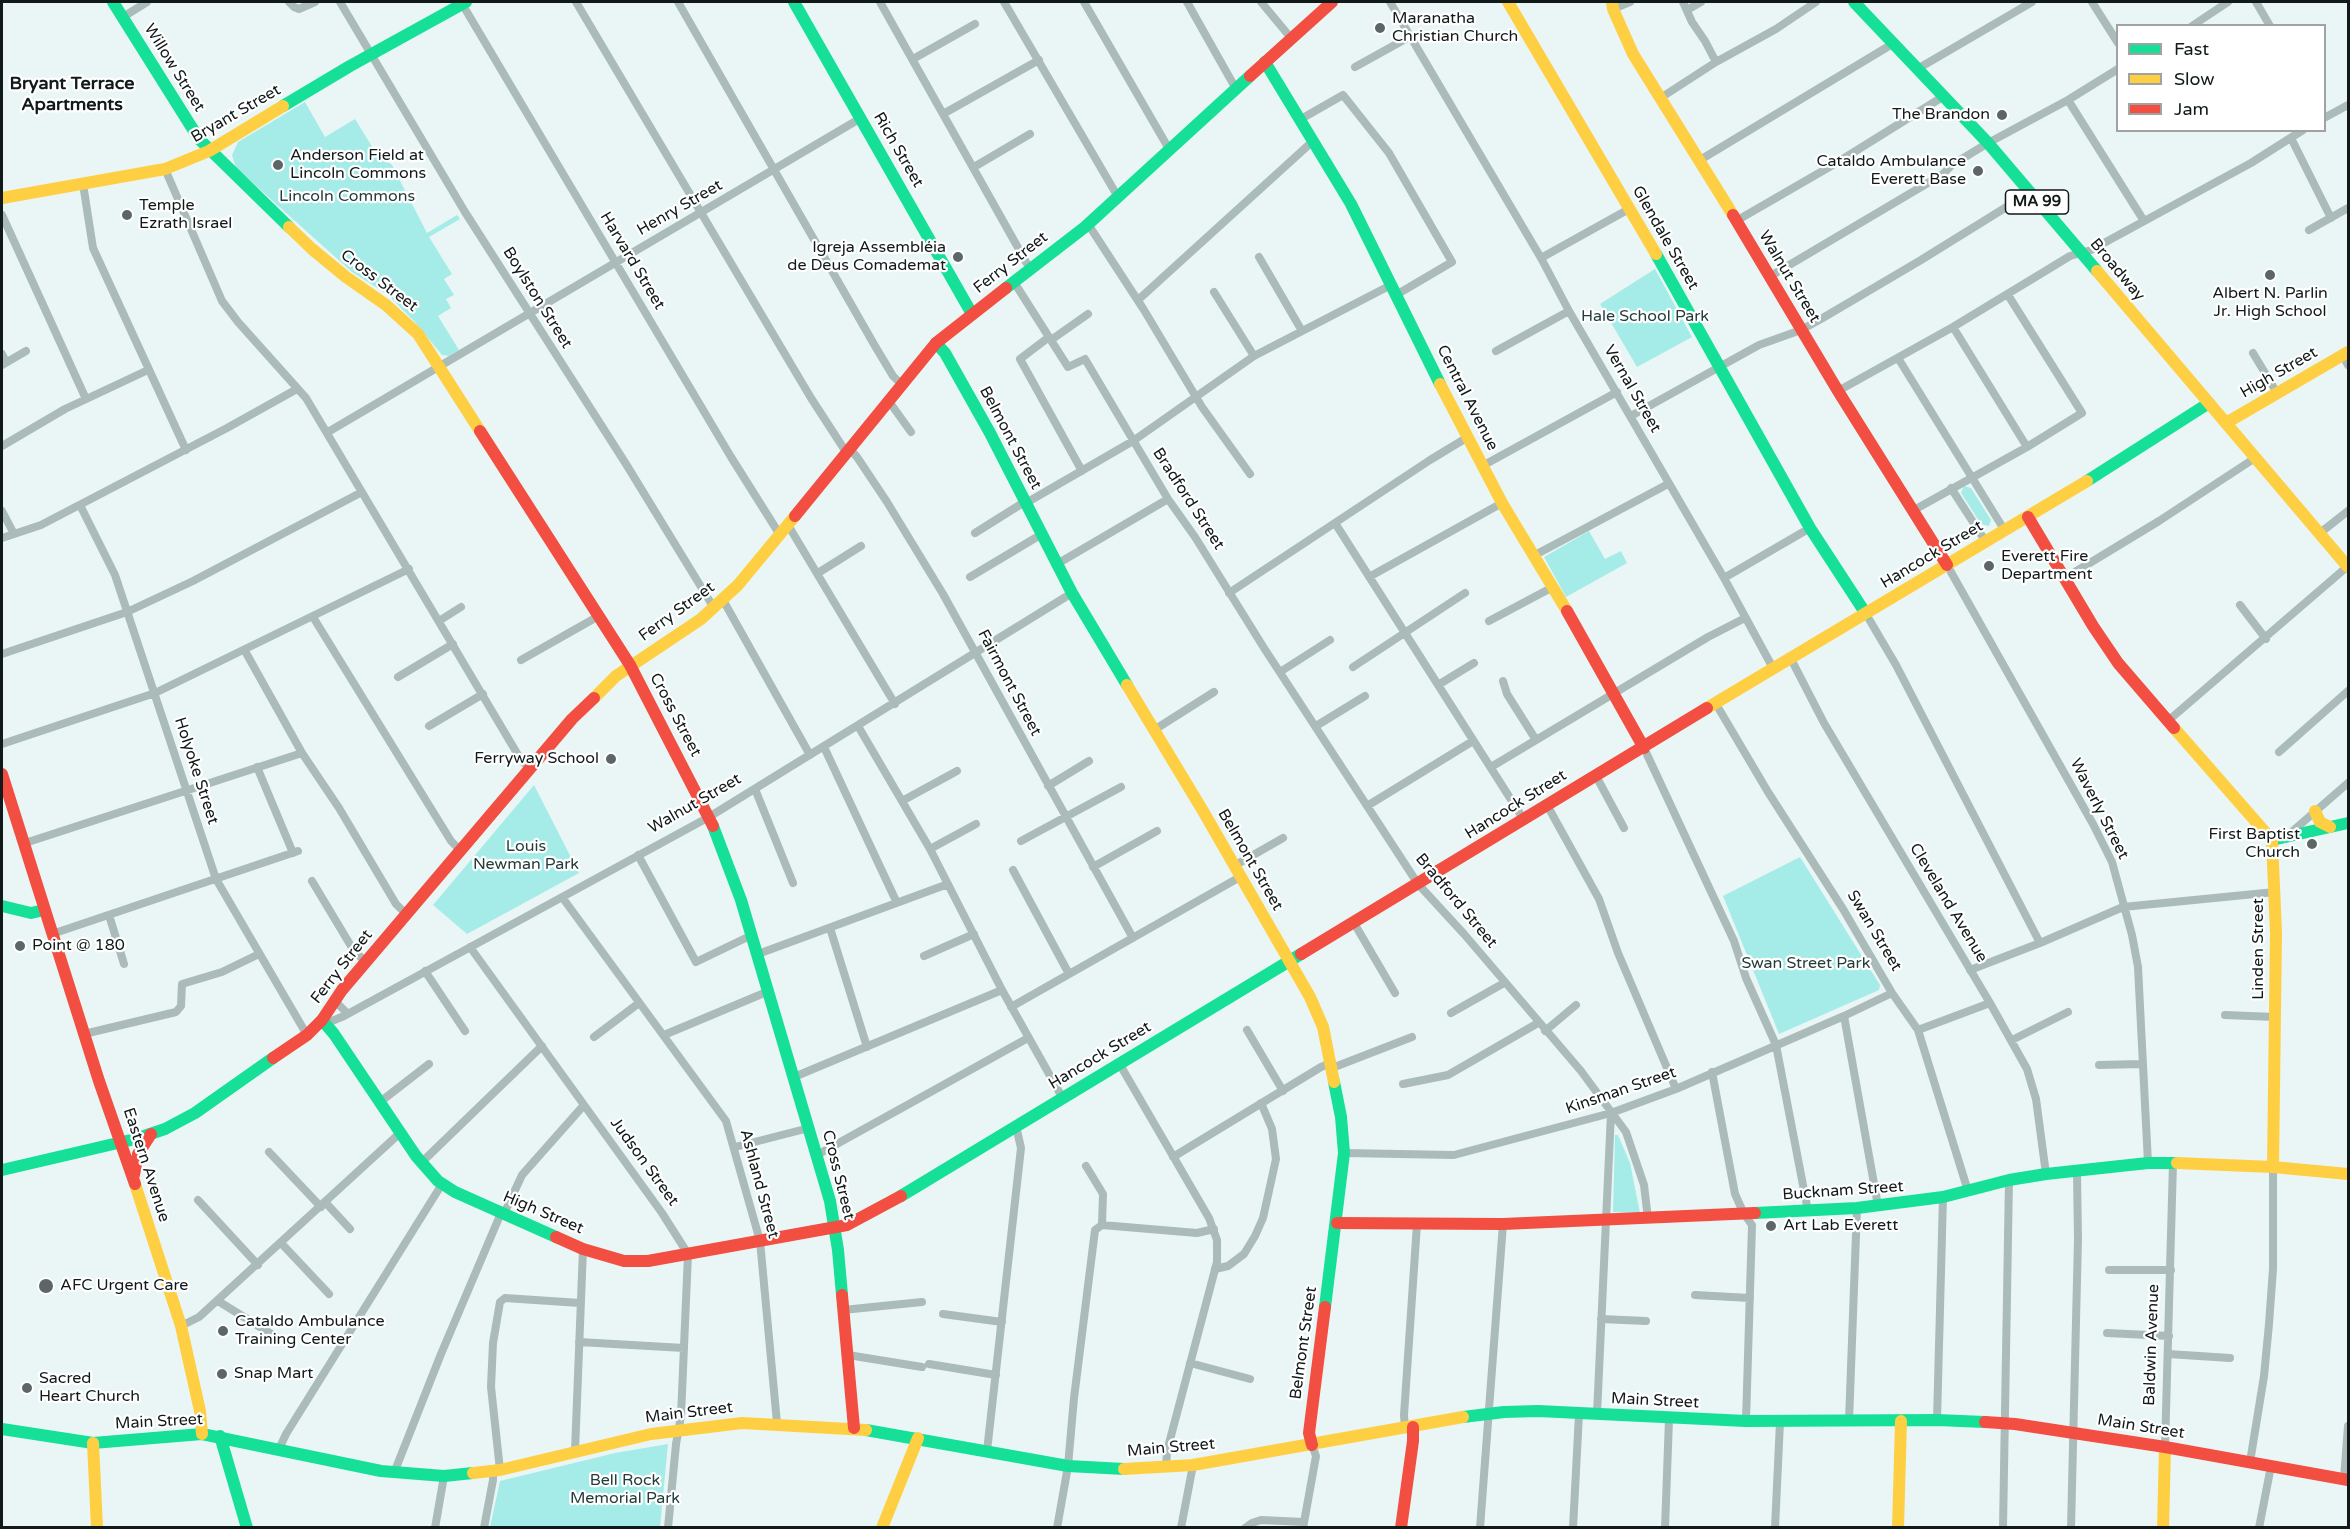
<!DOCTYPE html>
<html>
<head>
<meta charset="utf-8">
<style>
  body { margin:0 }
  #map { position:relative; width:2350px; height:1529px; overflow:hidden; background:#e9f6f5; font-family:"Varela Round",sans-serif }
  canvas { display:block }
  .frame { position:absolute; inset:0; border:3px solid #111919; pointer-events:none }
  .legend { position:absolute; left:2116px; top:24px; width:210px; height:108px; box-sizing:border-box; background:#fff; border:2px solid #a0a3a3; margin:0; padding:8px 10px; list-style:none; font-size:18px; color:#111919 }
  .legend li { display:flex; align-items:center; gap:12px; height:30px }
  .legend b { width:30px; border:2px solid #a0a3a3 }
</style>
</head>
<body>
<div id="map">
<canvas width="2350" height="1529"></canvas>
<div class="frame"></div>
<ul class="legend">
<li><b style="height:8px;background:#16e098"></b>Fast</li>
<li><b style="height:8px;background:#ffcf43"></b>Slow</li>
<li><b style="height:8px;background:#f24e42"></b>Jam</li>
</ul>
</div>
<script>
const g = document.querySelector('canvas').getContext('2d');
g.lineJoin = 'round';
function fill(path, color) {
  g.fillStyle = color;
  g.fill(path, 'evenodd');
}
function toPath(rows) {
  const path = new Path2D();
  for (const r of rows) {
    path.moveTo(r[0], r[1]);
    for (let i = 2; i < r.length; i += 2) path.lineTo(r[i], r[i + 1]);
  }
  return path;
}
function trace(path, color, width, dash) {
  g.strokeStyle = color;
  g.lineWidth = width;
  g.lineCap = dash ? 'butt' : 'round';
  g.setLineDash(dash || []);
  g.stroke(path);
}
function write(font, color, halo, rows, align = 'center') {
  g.font = font + ' "Varela Round",sans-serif';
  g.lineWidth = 4.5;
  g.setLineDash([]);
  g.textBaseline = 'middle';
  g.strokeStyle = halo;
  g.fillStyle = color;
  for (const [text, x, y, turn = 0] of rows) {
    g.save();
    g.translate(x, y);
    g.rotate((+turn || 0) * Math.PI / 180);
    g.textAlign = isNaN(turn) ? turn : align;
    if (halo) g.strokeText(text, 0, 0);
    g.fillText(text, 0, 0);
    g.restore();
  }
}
fill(toPath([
  [305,102,325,137,355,119,376,153,392,165,427,233,457,215,460,219,429,237,452,274,444,279,454,295,446,299,451,308,438,316,459,350,449,356,442,355,414,321,387,294,352,272,236,168,232,155,238,142],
  [1655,269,1692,337,1637,367,1600,304],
  [1964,486,1971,488,1991,520,1989,526,1981,524,1961,493],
  [1589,531,1605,559,1621,551,1627,563,1566,597,1544,557],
  [534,785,579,873,467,934,433,905],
  [1800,857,1880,985,1879,990,1779,1034,1723,896],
  [1615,1135,1618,1135,1630,1163,1640,1213,1613,1212],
  [668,1444,660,1527,490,1527,500,1481,615,1453]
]), '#a5ece8');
trace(toPath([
  [289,2,294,7,299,9,315,2],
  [340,2,465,212,626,464,714,608],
  [461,2,731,457,780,535],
  [576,2,811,398,846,452],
  [678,2,875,346,893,376,901,384],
  [880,2,1030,269],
  [1004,2,1118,197],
  [1084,2,1169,149],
  [1187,2,1236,89],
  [1261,2,1291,38],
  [1390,2,1541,258,1569,311,1724,578,1773,668],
  [1683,2,1692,22,1705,41,1716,62],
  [2092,2,2118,43],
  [2256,2,2270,26],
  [1613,9,1630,2],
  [1687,10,1701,2],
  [123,17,147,2],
  [2192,26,2228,2],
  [913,59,975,24],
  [1355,67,1411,36],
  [1919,68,2032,2],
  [1662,97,1716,62,1776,29,1816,2],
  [2068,100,2144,221],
  [943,114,1039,60],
  [2324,118,2348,105],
  [1301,119,1343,95,1389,153,1452,262,1396,295],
  [2291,138,2331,218],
  [1700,160,1894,43],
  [974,167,1030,134],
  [165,169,222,301,238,322,306,398,521,760,529,768],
  [83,184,93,248,186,450],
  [2,215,86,399],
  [1736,221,1838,162,1944,96],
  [1088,224,1144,310,1202,407,1250,474],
  [2309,230,2348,208],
  [1259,257,1302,331],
  [1541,258,1629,209],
  [1769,277,1943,174,1952,165,1988,143,2068,100,2118,69],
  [1014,282,1068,367,1085,359,1168,499,1195,537,1264,648,1418,884,1464,934,1581,1071,1626,1132,1644,1185,1648,1219],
  [1214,292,1254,356],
  [1138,300,1313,141],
  [1953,327,2027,447],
  [1049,337,1020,359,1082,471],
  [1051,340,1088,314],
  [1496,351,1569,311],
  [2253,353,2277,393],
  [2,354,6,362],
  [2343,356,2348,365],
  [1898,358,2005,531],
  [2,365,26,351],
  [1838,391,1953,327,2070,256,2091,250,2251,163,2303,130],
  [888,400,911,432],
  [1631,416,1759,345,1801,330,1821,319,1921,260,2029,193],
  [328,432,861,118],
  [2,446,65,409,148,370],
  [849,448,857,457,887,502,943,594,1133,938],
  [1484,465,1617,392],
  [1951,488,1986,542],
  [1026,503,1133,441,1254,356,1391,285],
  [80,505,115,575,216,879,307,1035],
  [1914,510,2027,447,2082,413,2008,295],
  [2,511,14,534],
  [1335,523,1524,820],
  [788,525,895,704],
  [975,533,1026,501],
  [2320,533,2348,511],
  [2,538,41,525,227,428,297,389],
  [1535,555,1668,484],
  [1057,564,1168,499],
  [1947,565,2093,824,2112,862,2132,935,2138,967,2148,1163],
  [818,573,861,546],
  [970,577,1042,534],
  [1369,577,1502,503],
  [1724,578,1810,528],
  [2065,578,2159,521,2255,458],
  [1229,593,1430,460,1468,437],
  [723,600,810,755],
  [2240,605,2266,639],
  [1866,614,1896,665,2040,943],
  [313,617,451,841,460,850],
  [439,621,461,607],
  [1489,621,1553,587],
  [245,651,302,753,339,808,396,904,406,914],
  [2,654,127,612,193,581,362,492],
  [1791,659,1824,723,1990,1003,2027,1069,2036,1099,2046,1174],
  [521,660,597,617],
  [1353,667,1465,593],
  [1280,672,1330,640],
  [398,677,453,644],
  [1503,681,1507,694,1536,740],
  [1438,685,1474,663],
  [1716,704,1768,792,1843,909,1892,993,1918,1030,1968,1191],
  [2169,720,2348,566],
  [429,726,483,694],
  [858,726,930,849,1002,990,1062,1097],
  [1316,726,1365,696],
  [1154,730,1214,692],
  [2,744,155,693,409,569],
  [824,747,897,903],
  [1644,748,1734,941,1746,978,1776,1045,1808,1211],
  [2279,752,2348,691],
  [257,767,293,853],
  [1491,767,1708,637,1745,618],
  [1596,776,1624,828],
  [1048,786,1089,761],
  [755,789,793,883],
  [902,801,957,771],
  [1547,805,1599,899,1618,953,1676,1089],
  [1367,806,1473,741],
  [2287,836,2348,783],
  [1021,841,1121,787],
  [25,843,302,753],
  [930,849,976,824],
  [638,855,696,962,752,935],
  [1234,866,1283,838],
  [1093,867,1157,831],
  [1013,870,1069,974],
  [312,881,354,951,366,962],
  [562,897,726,1121,760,1241,777,1423],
  [109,915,124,964],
  [1354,923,1395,993],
  [830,928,867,1047],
  [52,934,298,851],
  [470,947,662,1213,688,1254,681,1416,676,1444,668,1528],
  [758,954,948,884],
  [924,956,974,934],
  [1970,970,2040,943,2123,907,2275,892],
  [425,971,465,1031],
  [334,1000,348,1014],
  [1011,1007,1240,877],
  [1451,1013,1504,983],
  [2225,1015,2275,1017],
  [1844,1016,1878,1206],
  [322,1020,332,1021,344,1016,709,817,1072,593],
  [1247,1030,1283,1091],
  [1918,1030,1990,1003],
  [1545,1031,1576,1005],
  [84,1034,176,1012,181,1006,182,984,222,972,259,954],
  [664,1035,769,991],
  [594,1037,639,1003],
  [2012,1040,2068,1012],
  [1119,1063,1209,1218,1217,1240,1217,1262,1167,1451,1166,1468],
  [2099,1065,2142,1064],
  [1332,1068,1412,1037],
  [1712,1072,1735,1194,1744,1214,1752,1225,1746,1421],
  [794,1077,1002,990],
  [1403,1084,1448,1075,1538,1023],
  [380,1102,429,1064],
  [735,1147,809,1128],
  [269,1152,321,1207],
  [1344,1153,1454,1155,1611,1113,1676,1089,1844,1016,1892,993],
  [817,1155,1028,1038],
  [1173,1157,1321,1067,1331,1063],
  [421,1163,542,1046],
  [1086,1166,1103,1194,1102,1225],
  [198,1200,258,1265],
  [325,1202,350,1229],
  [504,1214,522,1175,584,1105],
  [281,1243,329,1294],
  [1215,1269,1228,1266,1244,1254,1255,1236,1263,1218,1276,1159,1272,1129,1261,1103],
  [2109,1270,2171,1270],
  [1695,1295,1750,1298],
  [218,1301,281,1340],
  [843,1310,922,1302],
  [943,1314,1002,1322],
  [1601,1319,1646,1321],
  [181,1326,199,1317,400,1133],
  [2107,1333,2169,1336],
  [579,1342,684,1348],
  [2168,1354,2230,1358],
  [848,1355,922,1367],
  [1190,1363,1250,1379],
  [929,1364,996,1375],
  [1597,1414,1611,1113],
  [1937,1420,1943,1197],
  [1849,1421,1857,1208],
  [1405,1428,1404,1415,1417,1224],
  [2165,1447,2173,1163],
  [279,1449,286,1434,442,1184],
  [575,1451,583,1249],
  [987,1451,1021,1148,1016,1126],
  [2250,1462,2264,1376,2269,1324,2273,1269,2273,1167],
  [500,1470,491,1387,493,1343,500,1302,505,1298,580,1303],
  [394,1473,441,1354,501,1213],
  [2344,1479,2348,1426],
  [435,1528,444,1476],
  [484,1528,493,1480,493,1471],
  [1057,1528,1068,1466,1074,1398,1095,1230,1102,1225,1197,1233,1214,1229],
  [1181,1528,1193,1465],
  [1245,1528,1252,1523,1261,1520,1304,1522],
  [1303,1528,1316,1456,1312,1445],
  [1480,1528,1503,1224],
  [1573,1528,1579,1414],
  [1665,1528,1669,1419],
  [1775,1528,1780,1422],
  [2003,1528,2009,1180],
  [2071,1528,2078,1239,2077,1172],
  [2259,1528,2271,1466]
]), '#aabbba', 8);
trace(toPath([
  [113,2,199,139,289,227],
  [794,2,972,314],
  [1854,2,1988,143,2097,271],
  [1265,62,1351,204,1440,384],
  [283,106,350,66,466,2],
  [1656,254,1810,528,1866,614],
  [1006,288,1085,227,1250,76],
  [936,343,945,353,990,433,1072,593,1127,685],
  [2087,481,2209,403],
  [713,826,741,900,830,1201,838,1250,842,1295],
  [2272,840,2348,823],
  [2,906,31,913,44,910],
  [322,1020,334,1034,416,1156,438,1181,455,1192,556,1237],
  [2,1170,135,1139,165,1129,195,1113,273,1058],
  [901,1196,1301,954],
  [1755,1213,1857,1208,1943,1197,2009,1180,2046,1174,2148,1163,2177,1163],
  [1325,1307,1344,1153,1341,1117,1334,1082],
  [1463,1417,1504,1412,1538,1411,1746,1421,1937,1420,1985,1422],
  [2,1429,93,1443,202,1434,381,1471,444,1476,473,1473],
  [866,1430,1068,1466,1124,1469],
  [220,1436,247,1528]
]), '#16e098', 12);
trace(toPath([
  [1508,2,1656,254],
  [1612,2,1613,9,1633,54,1733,215],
  [2,198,165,169,209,151,283,106],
  [289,227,312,249,346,277,386,305,418,334,480,431],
  [2097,271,2348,567],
  [1440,384,1502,503,1567,611],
  [2226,423,2348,352],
  [1127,685,1203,811,1310,997,1323,1027,1334,1082],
  [594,698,616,676,701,619,738,585,795,516],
  [1707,708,2087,481],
  [2174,728,2272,840,2276,933,2273,1167],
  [2315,811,2320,822,2330,827],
  [2177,1163,2273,1167,2348,1174],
  [135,1184,181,1326,200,1411,202,1434],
  [93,1443,97,1528],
  [1124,1469,1193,1465,1463,1417],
  [473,1473,500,1470,651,1434,742,1423,866,1430],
  [882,1528,918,1438],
  [1898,1528,1901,1421],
  [2163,1528,2165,1447]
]), '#ffcf43', 12);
trace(toPath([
  [1250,76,1332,2],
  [1733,215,1838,391,1947,565],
  [480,431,630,665,713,826],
  [795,516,936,343,1006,288],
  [2028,517,2093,626,2118,663,2174,728],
  [1567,611,1644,748],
  [2,774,99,1081,135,1184],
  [1301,954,1707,708],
  [273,1058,307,1035,322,1020,342,990,572,719,594,698],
  [134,1175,138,1154,151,1134],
  [1337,1223,1503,1224,1755,1213],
  [556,1237,583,1249,624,1261,648,1261,847,1225,901,1196],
  [842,1295,854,1428],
  [1985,1422,2015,1424,2165,1447,2348,1480],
  [1312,1445,1309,1433,1325,1307],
  [1401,1528,1413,1441,1413,1427]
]), '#f24e42', 12);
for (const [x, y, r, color] of [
  [1380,28,6,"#5d6666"],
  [2002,115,6,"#5d6666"],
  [278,165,6,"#5d6666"],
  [1978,171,6,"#5d6666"],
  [127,215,6,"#5d6666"],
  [958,257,6,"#5d6666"],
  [2270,275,6,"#5d6666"],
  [1989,566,6,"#5d6666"],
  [611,759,6,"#5d6666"],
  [2312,844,6,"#5d6666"],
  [20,946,6,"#5d6666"],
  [1771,1226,6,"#5d6666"],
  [46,1286,8,"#5d6666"],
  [223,1331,6,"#5d6666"],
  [222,1374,6,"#5d6666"],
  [27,1388,6,"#5d6666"]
]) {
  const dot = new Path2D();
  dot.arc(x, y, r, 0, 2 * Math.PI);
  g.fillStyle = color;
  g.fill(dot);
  trace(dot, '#fff', 2);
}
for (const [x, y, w] of [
  [2037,202,63]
]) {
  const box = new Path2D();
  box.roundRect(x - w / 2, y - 12, w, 24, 4.5);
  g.fillStyle = '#fff';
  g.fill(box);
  trace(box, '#111919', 1.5);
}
write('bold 15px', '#111919', null, [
  ["MA 99",2037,202]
]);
write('16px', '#111919', '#fff', [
  ["Maranatha",1392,19],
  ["Christian Church",1392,37],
  ["The Brandon",1990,115,"right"],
  ["Anderson Field at",290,156],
  ["Lincoln Commons",290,174],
  ["Cataldo Ambulance",1966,162,"right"],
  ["Everett Base",1966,180,"right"],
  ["Temple",139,206],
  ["Ezrath Israel",139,224],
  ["Igreja Assembléia",946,248,"right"],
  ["de Deus Comademat",946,266,"right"],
  ["Albert N. Parlin",2270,294,"center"],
  ["Jr. High School",2270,312,"center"],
  ["Everett Fire",2001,557],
  ["Department",2001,575],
  ["Ferryway School",599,759,"right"],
  ["First Baptist",2300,835,"right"],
  ["Church",2300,853,"right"],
  ["Point @ 180",32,946],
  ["Art Lab Everett",1783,1226],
  ["AFC Urgent Care",60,1286],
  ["Cataldo Ambulance",235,1322],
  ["Training Center",235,1340],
  ["Snap Mart",234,1374],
  ["Sacred",39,1379],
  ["Heart Church",39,1397]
], 'left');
write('16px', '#111919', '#fff', [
  ["Willow Street",174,68,58],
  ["Bryant Street",236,114,-30],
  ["Rich Street",898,150,60],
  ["Henry Street",680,208,-30],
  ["Glendale Street",1665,238,60],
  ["Harvard Street",632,261,59],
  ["Ferry Street",1011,263,-38],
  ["Broadway",2117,270,50],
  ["Walnut Street",1789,277,59],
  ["Cross Street",379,281,37],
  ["Boylston Street",537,298,58],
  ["High Street",2279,373,-30],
  ["Vernal Street",1632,389,60],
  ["Central Avenue",1467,398,63],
  ["Belmont Street",1010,438,62],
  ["Bradford Street",1188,499,57],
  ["Hancock Street",1932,555,-31],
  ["Ferry Street",677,612,-36],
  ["Fairmont Street",1009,683,62],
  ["Cross Street",675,715,62],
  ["Holyoke Street",196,771,72],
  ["Walnut Street",695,804,-30],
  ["Hancock Street",1516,805,-32],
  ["Waverly Street",2099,809,63],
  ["Belmont Street",1250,860,60],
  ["Bradford Street",1456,901,50],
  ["Cleveland Avenue",1948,903,59],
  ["Swan Street",1874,931,59],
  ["Linden Street",2259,949,-90],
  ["Ferry Street",342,967,-52],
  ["Hancock Street",1100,1056,-31],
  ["Kinsman Street",1621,1091,-19],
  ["Judson Street",644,1162,54],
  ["Eastern Avenue",146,1165,72],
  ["Cross Street",838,1175,76],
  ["Ashland Street",759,1184,75],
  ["Bucknam Street",1843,1191,-4],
  ["High Street",543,1213,23],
  ["Belmont Street",1304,1343,-82],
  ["Baldwin Avenue",2152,1345,-88],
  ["Main Street",1655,1401,3],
  ["Main Street",689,1413,-7],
  ["Main Street",159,1422,-3],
  ["Main Street",2141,1427,9],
  ["Main Street",1171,1448,-5]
]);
write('16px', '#243d3b', '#fff', [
  ["Lincoln Commons",347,197],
  ["Hale School Park",1645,317],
  ["Louis",526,847],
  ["Newman Park",526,865],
  ["Swan Street Park",1806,964],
  ["Bell Rock",625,1481],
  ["Memorial Park",625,1499]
]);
write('bold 18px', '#111919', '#fff', [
  ["Bryant Terrace",72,84],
  ["Apartments",72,105]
]);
</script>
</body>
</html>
